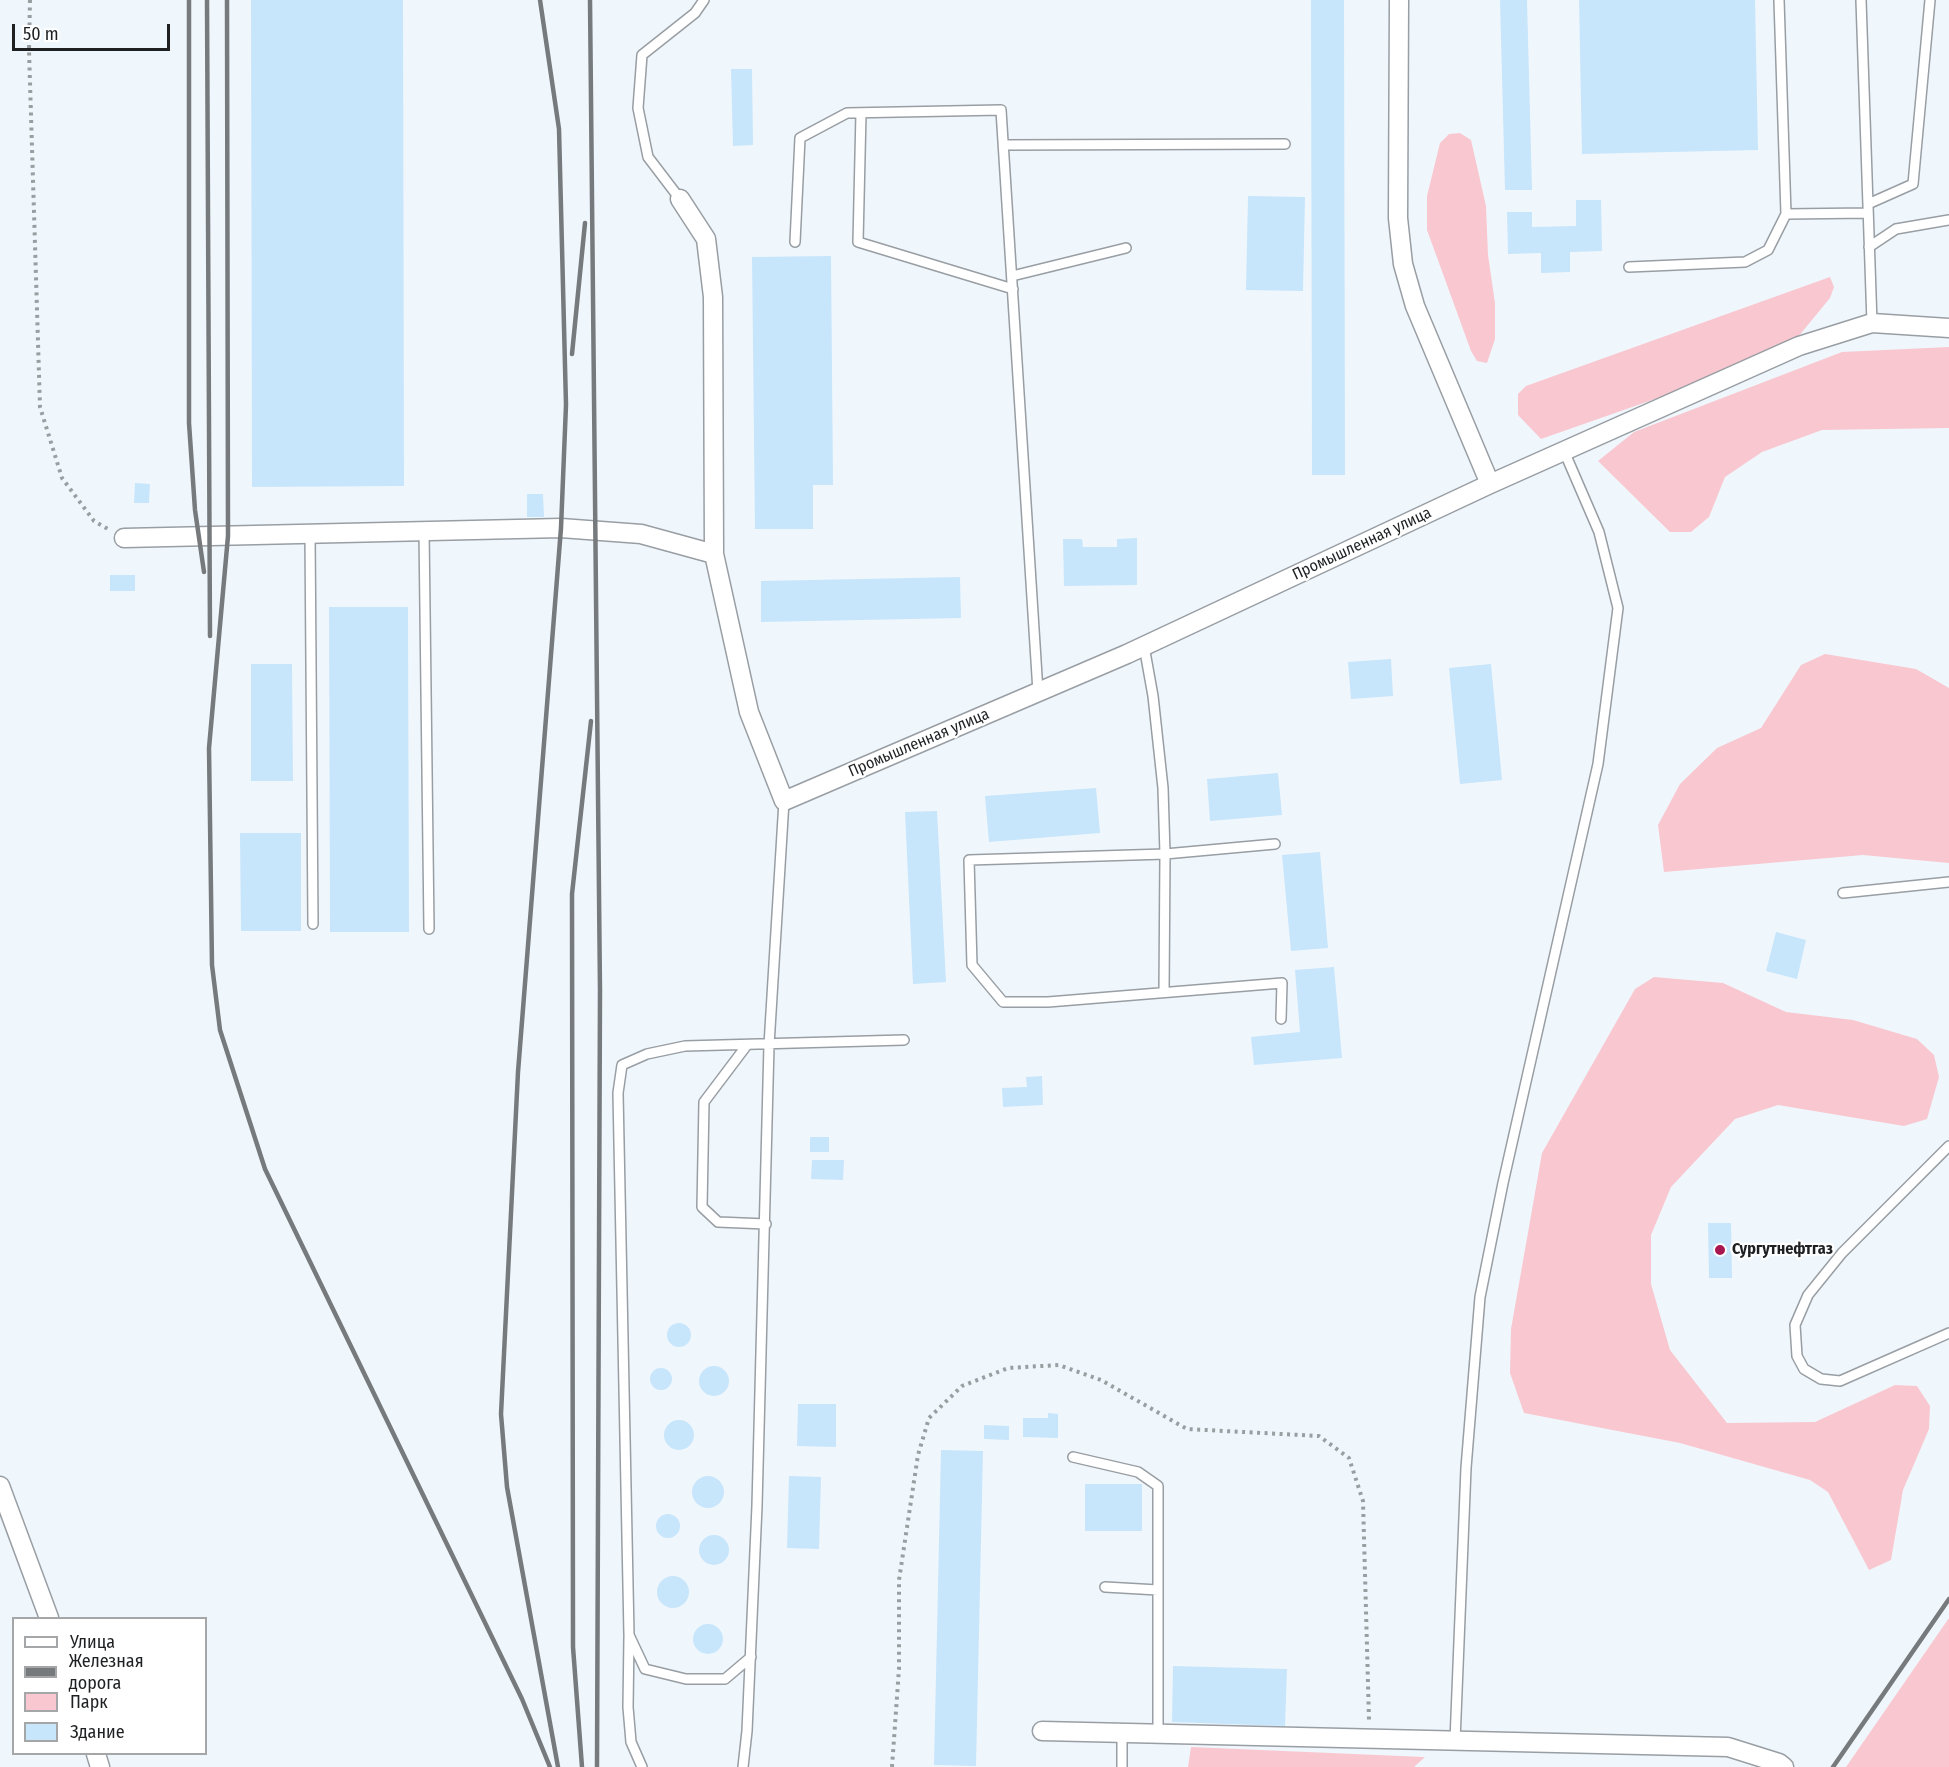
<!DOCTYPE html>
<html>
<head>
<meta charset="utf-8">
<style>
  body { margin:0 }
  #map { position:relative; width:1949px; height:1767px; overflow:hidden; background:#f0f7fc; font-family:"Fira Sans Condensed",sans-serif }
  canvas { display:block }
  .legend { position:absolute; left:12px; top:1617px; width:195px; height:138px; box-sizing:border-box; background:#fff; border:2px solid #a5a6a7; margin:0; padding:8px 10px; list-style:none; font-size:18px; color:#1e2022 }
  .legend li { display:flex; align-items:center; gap:12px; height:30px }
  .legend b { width:30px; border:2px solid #a5a6a7 }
  .scale { position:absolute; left:12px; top:24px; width:158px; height:27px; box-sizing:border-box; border:3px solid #1e2022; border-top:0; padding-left:8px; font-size:18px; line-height:21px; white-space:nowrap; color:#1e2022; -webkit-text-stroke:4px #fff; paint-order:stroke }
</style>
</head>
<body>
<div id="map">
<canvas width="1949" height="1767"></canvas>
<ul class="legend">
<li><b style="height:8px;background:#fff"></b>Улица</li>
<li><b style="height:8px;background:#767a7d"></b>Железная дорога</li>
<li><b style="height:16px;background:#f9c7d0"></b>Парк</li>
<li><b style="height:16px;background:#c7e5fb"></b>Здание</li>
</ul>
<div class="scale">50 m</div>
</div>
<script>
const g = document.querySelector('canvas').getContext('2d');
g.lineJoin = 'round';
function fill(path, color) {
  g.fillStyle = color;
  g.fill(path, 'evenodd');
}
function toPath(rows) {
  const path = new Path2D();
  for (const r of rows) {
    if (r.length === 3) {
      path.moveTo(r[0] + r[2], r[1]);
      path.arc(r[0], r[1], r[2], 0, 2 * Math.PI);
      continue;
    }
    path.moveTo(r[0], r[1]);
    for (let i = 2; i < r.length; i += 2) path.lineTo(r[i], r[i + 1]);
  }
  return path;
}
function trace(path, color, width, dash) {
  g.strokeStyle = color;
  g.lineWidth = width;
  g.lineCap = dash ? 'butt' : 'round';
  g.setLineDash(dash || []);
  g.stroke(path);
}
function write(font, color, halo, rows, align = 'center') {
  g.font = font + ' "Fira Sans Condensed",sans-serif';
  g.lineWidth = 4.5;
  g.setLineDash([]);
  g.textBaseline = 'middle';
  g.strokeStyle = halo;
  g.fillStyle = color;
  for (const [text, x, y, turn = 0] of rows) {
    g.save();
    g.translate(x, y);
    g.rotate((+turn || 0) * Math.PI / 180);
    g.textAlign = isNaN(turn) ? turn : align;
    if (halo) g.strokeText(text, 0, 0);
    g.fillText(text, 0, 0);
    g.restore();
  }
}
fill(toPath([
  [1460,133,1471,140,1486,206,1488,255,1495,303,1495,339,1487,363,1477,361,1471,351,1427,230,1427,196,1440,143,1449,134],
  [1830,277,1834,287,1830,298,1793,343,1675,392,1541,439,1518,415,1518,394,1526,386],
  [1949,347,1949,428,1822,430,1762,452,1725,477,1709,517,1691,532,1670,532,1598,461,1634,432,1842,352],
  [1825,654,1916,669,1949,688,1949,863,1863,855,1664,872,1658,825,1680,784,1717,748,1761,728,1801,665],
  [1654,977,1723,983,1786,1012,1853,1020,1917,1039,1934,1055,1939,1077,1927,1119,1904,1126,1778,1105,1735,1119,1671,1187,1651,1235,1651,1284,1670,1350,1727,1423,1815,1422,1895,1385,1917,1386,1930,1406,1929,1429,1903,1490,1891,1560,1869,1570,1828,1492,1810,1480,1680,1443,1524,1413,1510,1373,1511,1329,1542,1153,1635,989],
  [1949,1618,1949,1767,1846,1767],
  [1191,1747,1424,1757,1425,1757,1414,1767,1188,1767]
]), '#f9c7d0');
fill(toPath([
  [251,0,403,0,404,486,252,487],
  [1311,0,1344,0,1345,475,1312,475],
  [1500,0,1527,0,1532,190,1505,190],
  [1579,0,1755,0,1758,150,1582,154],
  [731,69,752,69,753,145,733,146],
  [1248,196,1305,197,1303,291,1246,290],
  [1576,200,1601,200,1602,251,1570,252,1570,272,1541,273,1541,253,1508,254,1507,212,1532,212,1532,227,1576,226],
  [831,256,833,485,813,485,813,529,755,529,752,257],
  [135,483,150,484,149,503,134,503],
  [527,494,543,494,544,517,527,517],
  [1137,538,1137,585,1064,586,1063,539,1082,539,1083,547,1117,547,1117,539],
  [110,575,135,575,135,591,110,591],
  [960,577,961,618,761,622,761,581],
  [329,607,408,607,409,932,330,932],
  [1391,659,1393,696,1351,699,1348,662],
  [251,664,292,664,293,781,251,781],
  [1491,664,1502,780,1460,784,1449,668],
  [1278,773,1282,815,1210,821,1207,779],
  [1096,788,1100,833,989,842,985,796],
  [937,811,946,982,913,984,905,812],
  [240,833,301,833,301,931,241,931],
  [1320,852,1328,948,1291,951,1282,855],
  [1776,932,1806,940,1797,979,1766,971],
  [1334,967,1342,1058,1254,1065,1251,1037,1300,1032,1295,970],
  [1042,1076,1043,1105,1003,1107,1002,1088,1027,1087,1026,1077],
  [810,1137,829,1137,829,1152,810,1152],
  [812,1160,844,1160,843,1180,811,1179],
  [1708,1223,1731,1223,1732,1278,1709,1278],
  [679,1335,12],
  [714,1381,15],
  [661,1379,11],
  [798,1404,836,1404,836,1447,797,1446],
  [1048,1413,1058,1414,1058,1438,1023,1437,1023,1418,1048,1418],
  [679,1435,15],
  [984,1425,1009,1426,1009,1440,984,1439],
  [941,1450,983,1451,976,1766,934,1765],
  [708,1492,16],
  [789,1476,821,1477,819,1549,787,1548],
  [1085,1484,1142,1484,1142,1531,1085,1531],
  [668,1526,12],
  [714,1550,15],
  [673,1592,16],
  [708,1639,15],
  [1173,1666,1287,1669,1285,1726,1172,1722]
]), '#c7e5fb');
const service = toPath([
  [1779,0,1786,214,1868,213],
  [1861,0,1872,323],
  [861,113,858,242,1013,289],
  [1004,145,1285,144],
  [680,199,648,157,638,108,642,55,695,13,704,0],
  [1868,204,1913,184,1930,0],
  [795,242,800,138,847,113,1001,110,1038,692],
  [1869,247,1896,229,1949,220],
  [1629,267,1745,262,1768,250,1786,214],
  [1012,276,1126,248],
  [424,531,429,929],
  [310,534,313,924],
  [1144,646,1153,696,1163,788,1165,854,1275,844],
  [1843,893,1949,882],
  [1164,992,1165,854,969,860,972,965,1003,1002,1048,1002,1282,983,1281,1019],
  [747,1045,704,1102,702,1207,718,1222,766,1224],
  [1949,1146,1842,1253,1808,1295,1795,1325,1797,1356,1804,1369,1821,1379,1840,1381,1949,1333],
  [1073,1457,1138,1472,1158,1486,1158,1734],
  [1105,1587,1158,1590],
  [629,1637,628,1707,631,1742,642,1767],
  [751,1657,725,1679,686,1679,645,1669,629,1635,618,1093,622,1065,647,1054,685,1046,904,1040],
  [1455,1741,1466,1468,1480,1297,1503,1183,1598,764,1618,608,1599,532,1564,451],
  [743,1767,747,1731,757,1506,769,1045,784,801],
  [1122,1767,1122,1733]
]);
const minor = toPath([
  [1399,0,1398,218,1403,264,1415,306,1490,484],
  [680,199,706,239,713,297,714,554],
  [124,538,561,528,641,534,714,554,749,712,784,801,1127,654,1490,484,1799,346,1872,323,1949,328],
  [0,1486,49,1618],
  [1042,1731,1728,1747,1779,1763,1784,1767],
  [96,1754,100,1767]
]);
trace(service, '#989ea3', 12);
trace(minor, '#989ea3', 21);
trace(toPath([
  [30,0,29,50,40,407,62,478,94,521,108,529],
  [892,1767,899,1669,899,1580,918,1455,929,1418,962,1386,1008,1368,1059,1365,1101,1380,1187,1429,1319,1436,1349,1458,1363,1501,1369,1720]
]), '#999ea1', 4, [3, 4.5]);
trace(service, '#fff', 9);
trace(minor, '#fff', 18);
trace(toPath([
  [189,0,189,423,195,510,204,572],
  [207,0,210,636],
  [227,0,228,536,209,748,212,965,220,1030,265,1169,522,1699,550,1767],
  [540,0,559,129,566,405,561,528,518,1072,501,1414,507,1487,558,1767],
  [590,0,600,990,597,1767],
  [572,354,585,223],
  [582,1767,573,1647,572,894,591,721],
  [1833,1767,1949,1599]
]), '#767a7d', 4.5);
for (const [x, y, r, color] of [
  [1720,1250,6,"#a91750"]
]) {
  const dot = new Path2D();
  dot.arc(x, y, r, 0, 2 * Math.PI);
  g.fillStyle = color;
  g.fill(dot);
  trace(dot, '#fff', 2);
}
write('16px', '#1e2022', '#fff', [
  ["Промышленная улица",1362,544,-25],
  ["Промышленная улица",919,743,-23]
]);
write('bold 16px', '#1e2022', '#fff', [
  ["Сургутнефтгаз",1732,1250]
], 'left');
</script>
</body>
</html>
